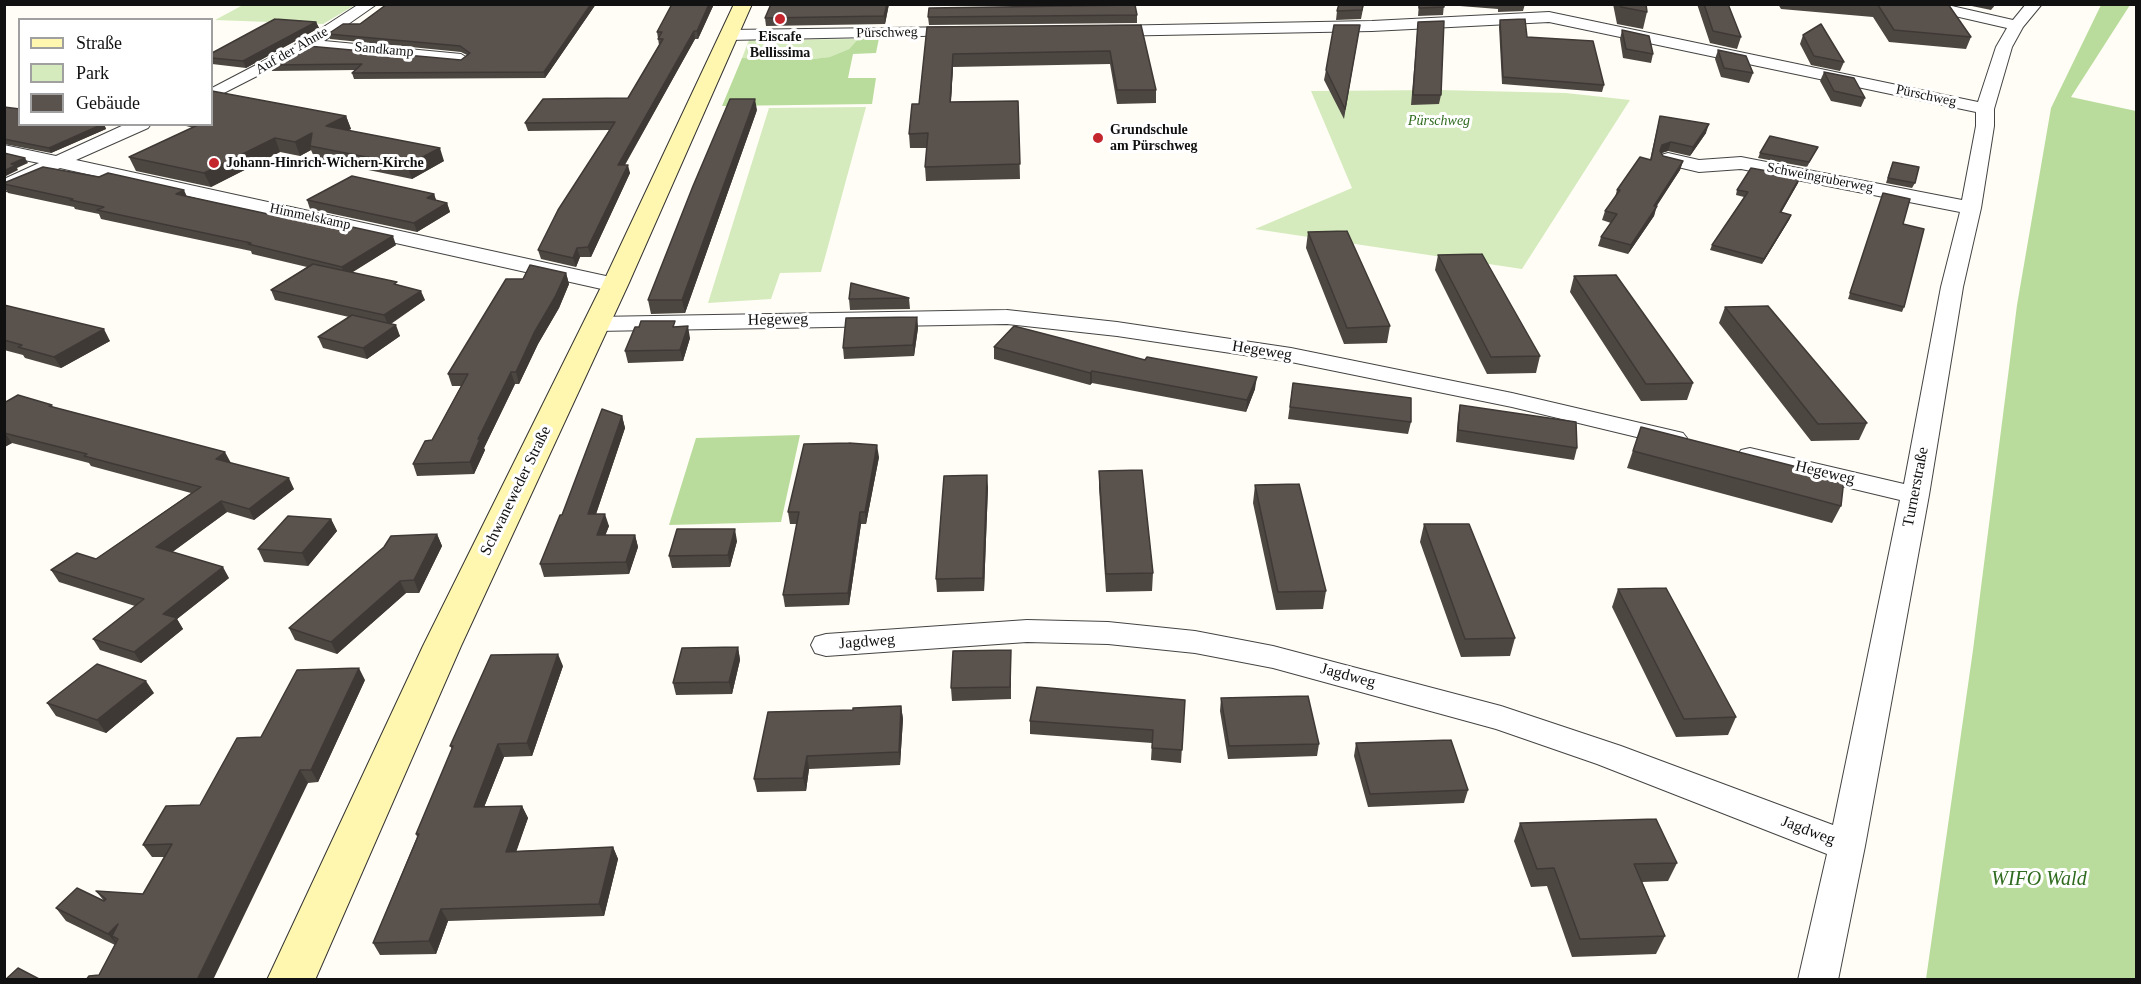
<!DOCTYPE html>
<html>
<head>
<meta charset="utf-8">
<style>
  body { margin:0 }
  #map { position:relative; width:2141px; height:984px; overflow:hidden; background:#fffdf5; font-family:"Times New Roman",serif }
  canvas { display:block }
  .frame { position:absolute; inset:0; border:6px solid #111; pointer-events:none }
  .legend { position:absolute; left:18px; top:18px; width:195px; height:108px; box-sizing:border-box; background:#fff; border:2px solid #a0a0a0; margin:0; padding:8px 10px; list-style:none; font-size:18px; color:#111 }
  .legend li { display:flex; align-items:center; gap:12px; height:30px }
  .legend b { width:30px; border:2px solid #a0a0a0 }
</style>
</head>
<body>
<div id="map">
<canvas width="2141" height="984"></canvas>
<div class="frame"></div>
<ul class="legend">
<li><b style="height:8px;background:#fff6b0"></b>Straße</li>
<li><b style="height:16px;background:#d5ebbd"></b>Park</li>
<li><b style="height:16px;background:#5a524d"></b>Gebäude</li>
</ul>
</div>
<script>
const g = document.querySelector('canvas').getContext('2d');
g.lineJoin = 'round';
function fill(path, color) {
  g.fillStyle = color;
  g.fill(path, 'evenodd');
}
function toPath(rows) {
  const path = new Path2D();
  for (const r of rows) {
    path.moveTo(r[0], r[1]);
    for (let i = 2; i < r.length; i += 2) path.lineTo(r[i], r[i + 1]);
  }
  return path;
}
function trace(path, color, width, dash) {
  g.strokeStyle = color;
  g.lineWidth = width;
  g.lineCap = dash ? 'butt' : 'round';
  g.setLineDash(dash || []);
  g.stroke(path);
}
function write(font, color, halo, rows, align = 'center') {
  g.font = font + ' "Times New Roman",serif';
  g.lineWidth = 6;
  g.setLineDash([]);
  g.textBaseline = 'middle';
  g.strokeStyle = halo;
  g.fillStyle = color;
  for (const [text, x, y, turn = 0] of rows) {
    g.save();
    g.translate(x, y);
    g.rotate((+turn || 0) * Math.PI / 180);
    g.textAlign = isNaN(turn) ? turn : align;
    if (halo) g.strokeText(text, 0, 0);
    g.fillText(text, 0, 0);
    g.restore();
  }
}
fill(toPath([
  [243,5,355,5,323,24,215,20],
  [858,39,849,49,831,57,803,60,742,58,749,40],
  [1439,90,1566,93,1630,100,1522,269,1255,229,1352,188,1311,91],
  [866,107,821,272,780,273,771,299,708,303,769,108]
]), '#d5ebbd');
fill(toPath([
  [2101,5,2130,5,2071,97,2136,111,2136,979,1926,979,1973,650,2017,305,2051,108],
  [879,38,876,53,853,54,848,78,876,78,872,104,722,106,742,58,803,60,830,57,849,49,858,39],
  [800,435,781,522,669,525,696,438]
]), '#b9dc9c');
const minor = toPath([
  [359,4,377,4,324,41,461,54,469,59,461,64,310,49,212,99,212,88,302,41,359,4],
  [1913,4,1943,4,2013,20,2026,4,2042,4,2023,27,2012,47,1994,109,1994,126,1981,208,1963,287,1929,495,1865,846,1838,980,1798,980,1827,854,1597,764,1496,729,1273,668,1195,653,1108,644,1027,642,826,656,815,653,811,645,815,637,826,634,1027,620,1108,622,1195,631,1273,646,1501,706,1621,746,1833,825,1900,500,1741,462,1737,456,1741,450,1750,448,1904,484,1941,287,1960,212,1741,169,1699,172,1661,163,1659,159,1661,155,1668,153,1699,160,1741,157,1962,200,1976,126,1976,112,1549,22,1372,31,1106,36,1098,31,1106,26,1372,21,1549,12,1978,102,1996,47,2007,28,1920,8,1913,4],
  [962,27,967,29,970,32,967,35,729,40,721,35,729,30,962,27],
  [126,124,151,124,148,128,76,160,615,278,623,280,626,285,623,290,615,292,60,168,4,192,4,179,39,163,4,156,4,145,56,156,126,124],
  [1007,310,1117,322,1291,348,1512,393,1683,433,1687,438,1683,443,1674,446,1512,407,1291,362,1117,336,1007,324,596,331,588,329,585,324,588,319,596,317,1007,310]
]);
const secondary = toPath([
  [734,4,752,4,628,285,461,646,315,980,267,980,423,646,602,285,734,4]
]);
trace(minor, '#444', 2);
trace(secondary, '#333', 2);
fill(minor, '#fff');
fill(secondary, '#fff6b0');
fill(toPath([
  [147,4,165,4,165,6],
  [387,4,596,4,545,78,354,79,352,73,356,70,272,71,270,65,461,60,467,55,461,52,330,39,328,34,360,24],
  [714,4,698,39,695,39,625,165,630,173,591,257,580,257,576,267,541,259,538,250,609,130,528,131,525,123,628,98,659,45,657,32],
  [771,4,889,4,885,24,766,26,765,18],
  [1364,4,1361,19,1336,20,1337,11],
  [1419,4,1444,4,1443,15,1418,16],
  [1447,4,1525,4,1523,11,1498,12,1498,9,1447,5],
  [1613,4,1646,4,1647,12,1643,29,1617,24],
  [1697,4,1728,4,1741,37,1737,49,1710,43],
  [1778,4,1948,4,1971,37,1966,49,1889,42,1873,17,1781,9],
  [1962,4,1996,4,1991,10],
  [1137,15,1137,23,929,25,928,17],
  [1500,20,1604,85,1602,92,1502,84,1499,27],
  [316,22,319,28,246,68,212,64,212,53],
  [1418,22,1441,95,1439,104,1411,105],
  [1141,25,1156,90,1156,103,1117,104,1110,64,953,67,951,102,1018,101,1020,179,926,181,925,167,927,148,910,148,909,134,919,104,927,27],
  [1360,25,1344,119,1324,80,1326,70],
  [1622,30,1653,54,1651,63,1623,58,1620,39],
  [1803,35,1844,62,1840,71,1811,65,1800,44],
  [1718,50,1753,73,1749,83,1721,77,1715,59],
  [1824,72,1865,98,1861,107,1831,101,1820,81],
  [4,107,20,124,104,124,106,129,51,153,4,144],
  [757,110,685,313,651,314,648,300],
  [346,116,351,129,348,130,444,161,412,179,315,159,311,150,300,156,280,152,211,187,136,171,129,157,194,128,178,124,212,124],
  [1660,116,1706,133,1690,156,1668,151,1661,153,1663,156,1683,161,1680,170,1656,206,1654,216,1628,254,1598,246,1601,237,1611,223,1602,220,1605,211,1615,197,1617,190,1650,160],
  [1818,147,1807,167,1758,158,1760,153],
  [1891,167,1915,183,1912,188,1886,183],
  [1800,177,1798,183,1781,213,1791,215,1789,220,1762,264,1710,250,1712,245,1744,197,1736,195,1737,190],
  [4,183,187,196,396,245,352,272,398,285,425,300,391,324,400,336,367,359,323,348,318,337,349,317,275,300,271,290,307,267,252,254,251,251,101,219,99,214,75,209,74,207,8,193,4,187],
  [1883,193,1903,224,1904,307,1902,312,1848,299],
  [434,194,436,200,447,203,450,212,417,232,310,209,307,200],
  [1308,232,1390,326,1387,343,1344,344,1306,248],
  [1438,255,1540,356,1536,373,1487,374,1435,270],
  [566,273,569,284,559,308,538,344,519,384,515,384,484,448,485,450,474,474,417,476,413,464,432,440,461,386,452,386,448,374,523,279],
  [1574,276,1693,383,1687,400,1641,401,1570,292],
  [909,298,910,309,850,310,849,299],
  [4,305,110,341,61,368,25,358,23,355,4,350],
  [1725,307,1867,423,1859,440,1811,441,1719,323],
  [917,317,918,328,914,356,844,359,843,348],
  [677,327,690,338,683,361,628,363,625,351],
  [994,347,1255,389,1246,412,1092,383,1090,385,994,359],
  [1293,383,1411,422,1408,434,1288,419],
  [4,403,54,408,231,463,294,489,254,520,227,512,172,552,229,578,177,619,183,629,141,663,100,650,93,639,135,606,59,582,51,570,96,559,191,493,91,466,89,463,12,443,4,447],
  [1460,405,1577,448,1574,460,1456,442,1458,417],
  [622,416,625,428,596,514,609,526,605,535,635,535,638,547,629,574,544,577,540,564,562,515],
  [1641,427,1841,506,1832,523,1627,468],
  [879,457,866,524,861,524,849,605,785,607,783,595,797,524,790,524,788,512],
  [1099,471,1153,573,1152,591,1106,592,1099,488],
  [1255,485,1326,591,1323,609,1276,610,1253,503],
  [988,487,984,591,937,592,936,579],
  [331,519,337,531,308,566,264,562,258,549],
  [1424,524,1515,638,1510,656,1461,657,1420,542],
  [437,534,442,546,419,593,406,593,337,654,295,640,289,628],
  [737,541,730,567,672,568,669,556],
  [1618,589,1736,717,1728,735,1676,737,1612,607],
  [738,647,740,660,732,694,676,695,673,683],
  [1011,662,1011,699,952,701,951,688],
  [563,666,532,756,504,757,484,807,522,806,528,818,516,851,613,847,618,859,604,916,448,921,436,954,380,955,373,943,417,837,416,834,452,749,450,746],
  [365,680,318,782,308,783,99,975,115,945,66,921,56,908,104,901,96,891,143,894,165,857,152,857,143,845,200,805,261,737],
  [154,693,106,733,56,716,47,703],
  [1221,698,1319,744,1317,756,1228,759,1220,711],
  [1185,700,1181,763,1151,760,1152,743,1030,734,1030,721],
  [901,706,903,719,900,765,809,769,806,791,757,792,754,779,853,710],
  [1356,743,1468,790,1464,803,1368,807,1354,756],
  [1520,823,1677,863,1668,881,1642,882,1665,936,1656,954,1572,957,1547,886,1531,887,1514,841]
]), '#4d4742');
fill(toPath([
  [591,4,596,4,545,78,544,72],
  [709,4,714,4,698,39,697,31],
  [887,4,889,4,885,24,884,16],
  [316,22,319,28,246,68,243,61],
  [694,31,695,39,620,173,618,165],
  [953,54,953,67,950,116,950,102],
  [755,99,757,110,685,313,682,300],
  [346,116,351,129,331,139,326,126],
  [103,124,104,124,106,129,51,153,49,148],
  [1709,124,1706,133,1690,156,1693,147],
  [312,133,310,146,311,150,300,156,295,142],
  [275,138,280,152,211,187,204,173],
  [1671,142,1668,151,1659,154,1662,145],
  [440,148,444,161,412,179,407,165],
  [25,158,28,163,17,168,18,170,4,177,4,171,11,164],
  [1683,161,1680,170,1651,215,1654,206],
  [628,165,630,173,591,257,588,247],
  [1800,177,1798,183,1778,218,1780,212],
  [184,190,188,199,176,194],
  [434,194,437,203,427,198],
  [447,203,450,212,417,232,414,223],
  [1657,206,1654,216,1628,254,1631,245],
  [1791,215,1789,220,1762,264,1764,259],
  [393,236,396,245,345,277,342,267],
  [577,248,580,257,576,267,573,258],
  [566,273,569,284,559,308,538,344,519,384,516,372,534,333],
  [421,291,425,300,388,325,384,315],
  [917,317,918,328,914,356,913,345],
  [396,325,400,336,367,359,363,348],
  [688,326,690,338,683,361,680,350],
  [104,329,110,341,61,368,54,357],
  [1092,371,1092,383,1090,385,1090,373],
  [511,372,515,384,484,448,485,450,474,474,470,462,478,439],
  [1257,377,1255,389,1246,412,1247,400],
  [622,416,625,428,592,526,588,514],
  [4,433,5,433,12,443,5,447],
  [877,445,879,457,866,524,865,512],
  [225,452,231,463,216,459],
  [987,475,988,487,984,591,983,578],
  [289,478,294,489,254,520,249,509],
  [221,501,227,512,163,559,156,547],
  [860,512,861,524,849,605,848,593],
  [605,514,609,526,601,547,597,535],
  [331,519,337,531,308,566,302,553],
  [735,529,737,541,730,567,728,555],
  [437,534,442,546,419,593,414,580],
  [635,535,638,547,629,574,626,562],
  [223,567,229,578,177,619,183,629,141,663,134,652,163,614],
  [400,581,406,593,337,654,331,642],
  [738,647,740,660,732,694,729,682],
  [558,654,563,666,532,756,527,743],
  [359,668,365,680,318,782,311,770],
  [146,681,154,693,106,733,97,720],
  [901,706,903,719,900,765,899,752],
  [498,744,504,757,479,820,474,807],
  [807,756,809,769,806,791,803,778],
  [300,770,308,783,213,980,197,980],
  [522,806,528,818,512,864,506,852],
  [613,847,618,859,604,916,599,904],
  [441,909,448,921,436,954,429,941],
  [118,924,112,936,119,945,118,946,108,934]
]), '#3f3936');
const building = toPath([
  [387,4,591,4,544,72,352,73,362,64,270,65,308,46,461,60,470,53,460,46,328,34,343,24,360,24,387,4],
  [672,4,709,4,697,31,694,31,618,165,628,165,588,247,577,248,573,258,538,250,558,210,615,122,525,123,543,99,628,98,663,39,658,39,662,32,657,32,672,4],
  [771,4,887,4,884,16,765,18,771,4],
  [1339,4,1363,4,1362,10,1337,11,1339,4],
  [1419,4,1444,4,1444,7,1419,8,1419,4],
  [1621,4,1646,4,1647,12,1621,7,1621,4],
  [1704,4,1728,4,1741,37,1713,31,1704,4],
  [1872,4,1948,4,1971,37,1894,30,1878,5,1872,4],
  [1135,5,1137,15,928,17,929,8,1135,5],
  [275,19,316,22,243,61,212,58,212,53,275,19],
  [1525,19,1527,37,1593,41,1604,85,1503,77,1500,20,1525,19],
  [1444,21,1441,95,1413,95,1418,22,1444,21],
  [1821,24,1844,62,1814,56,1803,35,1821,24],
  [1141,25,1156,90,1117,90,1110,51,953,54,950,102,1018,101,1020,164,925,167,928,133,909,134,912,104,919,104,927,27,1141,25],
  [1334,25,1360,25,1345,109,1326,70,1334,25],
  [1622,30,1649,36,1653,54,1626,49,1622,30],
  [1718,50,1746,56,1753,73,1724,68,1718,50],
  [1824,72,1854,78,1865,98,1834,91,1824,72],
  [212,91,346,116,326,126,440,148,407,165,310,146,312,133,295,142,275,138,204,173,129,157,200,124,212,124,212,91],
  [730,99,755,99,682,300,648,300,693,186,730,99],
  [4,107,20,109,20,124,103,124,49,148,4,139,4,107],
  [1660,116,1709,124,1693,147,1671,142,1662,145,1660,151,1663,156,1683,161,1654,206,1657,206,1631,245,1601,237,1617,214,1605,211,1620,190,1617,190,1640,157,1651,160,1660,116],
  [1770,136,1818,147,1809,162,1760,153,1770,136],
  [4,153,25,158,11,164,16,165,4,171,4,153],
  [1893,162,1919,167,1915,183,1888,178,1893,162],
  [43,167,99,177,108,173,184,190,176,194,277,216,284,212,393,236,342,267,248,244,251,243,97,210,104,207,70,200,73,199,4,184,4,183,43,167],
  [1751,168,1800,177,1780,212,1791,215,1764,259,1712,245,1748,192,1737,190,1751,168],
  [352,176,434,194,427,198,447,203,414,223,307,200,352,176],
  [1883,193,1910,199,1903,224,1924,229,1904,307,1850,293,1883,193],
  [1347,231,1390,326,1347,328,1308,232,1347,231],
  [1482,254,1540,356,1491,357,1438,255,1482,254],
  [313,264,397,282,394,284,421,291,384,315,271,290,313,264],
  [530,265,566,273,555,297,534,333,516,372,511,372,478,439,480,439,470,462,413,464,425,441,432,440,468,374,448,374,506,279,523,279,530,265],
  [1616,275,1693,383,1646,384,1574,276,1616,275],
  [851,283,909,298,849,299,851,283],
  [4,305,104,329,54,357,18,347,22,345,4,340,4,305],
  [1768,306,1867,423,1818,424,1725,307,1768,306],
  [352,315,396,325,363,348,318,337,352,315],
  [917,317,913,345,843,348,846,318,917,317],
  [641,321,675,321,673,327,688,326,680,350,625,351,635,327,639,327,641,321],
  [1014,326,1145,360,1147,357,1257,377,1247,400,1092,371,1090,373,994,347,1014,326],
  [1293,383,1411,398,1411,422,1290,407,1293,383],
  [18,395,52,405,49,406,225,452,216,459,289,478,249,509,221,501,156,547,223,567,163,614,177,618,134,652,93,639,144,599,51,570,77,553,96,559,201,487,84,456,87,454,4,433,4,403,18,395],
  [1460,405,1576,422,1577,448,1458,430,1460,405],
  [602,409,622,416,588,514,605,514,597,535,635,535,626,562,540,564,560,515,562,515,602,409],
  [1641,427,1844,479,1841,506,1633,451,1641,427],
  [849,443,877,445,865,512,860,512,848,593,783,595,799,512,788,512,804,444,849,443],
  [1142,470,1153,573,1106,574,1099,471,1142,470],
  [987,475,983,578,936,579,944,476,987,475],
  [1299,484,1326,591,1278,592,1255,485,1299,484],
  [288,516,331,519,302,553,258,549,288,516],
  [1424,524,1469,524,1515,638,1465,639,1424,524],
  [677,529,735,529,728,555,669,556,677,529],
  [437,534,414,580,400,581,331,642,289,628,384,547,391,536,437,534],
  [1666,588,1736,717,1684,719,1618,589,1666,588],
  [738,647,729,682,673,683,682,648,738,647],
  [1011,650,1010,687,951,688,953,651,1011,650],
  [558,654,527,743,498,744,474,807,522,806,506,852,613,847,599,904,441,909,429,941,373,943,419,834,416,834,453,746,450,746,491,655,558,654],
  [97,664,146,681,97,720,47,703,97,664],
  [359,668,311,770,300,770,197,980,86,980,89,976,99,975,118,939,112,936,118,924,108,934,56,908,77,888,104,901,106,899,96,891,143,894,172,844,143,845,166,806,200,805,237,738,261,737,297,670,359,668],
  [1037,687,1185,700,1182,750,1152,748,1153,730,1030,721,1037,687],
  [1308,696,1319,744,1229,746,1221,698,1308,696],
  [901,706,899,752,807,756,803,778,754,779,768,712,853,710,853,708,901,706],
  [1451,740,1468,790,1370,794,1356,743,1451,740],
  [1656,819,1677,863,1634,864,1665,936,1580,939,1554,868,1537,869,1520,823,1656,819],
  [18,968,41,980,5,980,18,968]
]);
fill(building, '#5a524d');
trace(building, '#3f3936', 1.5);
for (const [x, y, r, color] of [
  [780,19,6,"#c4262e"],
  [1098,138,6,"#c4262e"],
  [214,163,6,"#c4262e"]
]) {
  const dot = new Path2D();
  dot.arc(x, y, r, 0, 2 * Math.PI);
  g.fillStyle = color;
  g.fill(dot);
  trace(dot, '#fff', 2);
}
write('14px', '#111', '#fff', [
  ["Pürschweg",887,33,-1],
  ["Sandkamp",384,50,5],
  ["Auf der Ahnte",292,51,-30],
  ["Pürschweg",1926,96,12],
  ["Schweingruberweg",1820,178,11],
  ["Himmelskamp",310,217,12]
]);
write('bold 14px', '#111', '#fff', [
  ["Eiscafe",780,37,"center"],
  ["Bellissima",780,53,"center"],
  ["Grundschule",1110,130],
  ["am Pürschweg",1110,146],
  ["Johann-Hinrich-Wichern-Kirche",226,163]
], 'left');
write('italic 14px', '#2f6b1f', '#fff', [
  ["Pürschweg",1439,121]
]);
write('16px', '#111', '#fff', [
  ["Hegeweg",778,320,-1],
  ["Hegeweg",1262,351,9],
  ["Hegeweg",1825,473,13],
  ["Turnerstraße",1916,487,-79],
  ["Schwaneweder Straße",516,491,-64],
  ["Jagdweg",867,642,-4],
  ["Jagdweg",1348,676,15],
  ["Jagdweg",1808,831,21]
]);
write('italic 20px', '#2f6b1f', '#fff', [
  ["WIFO Wald",2039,880]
]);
</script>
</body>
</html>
